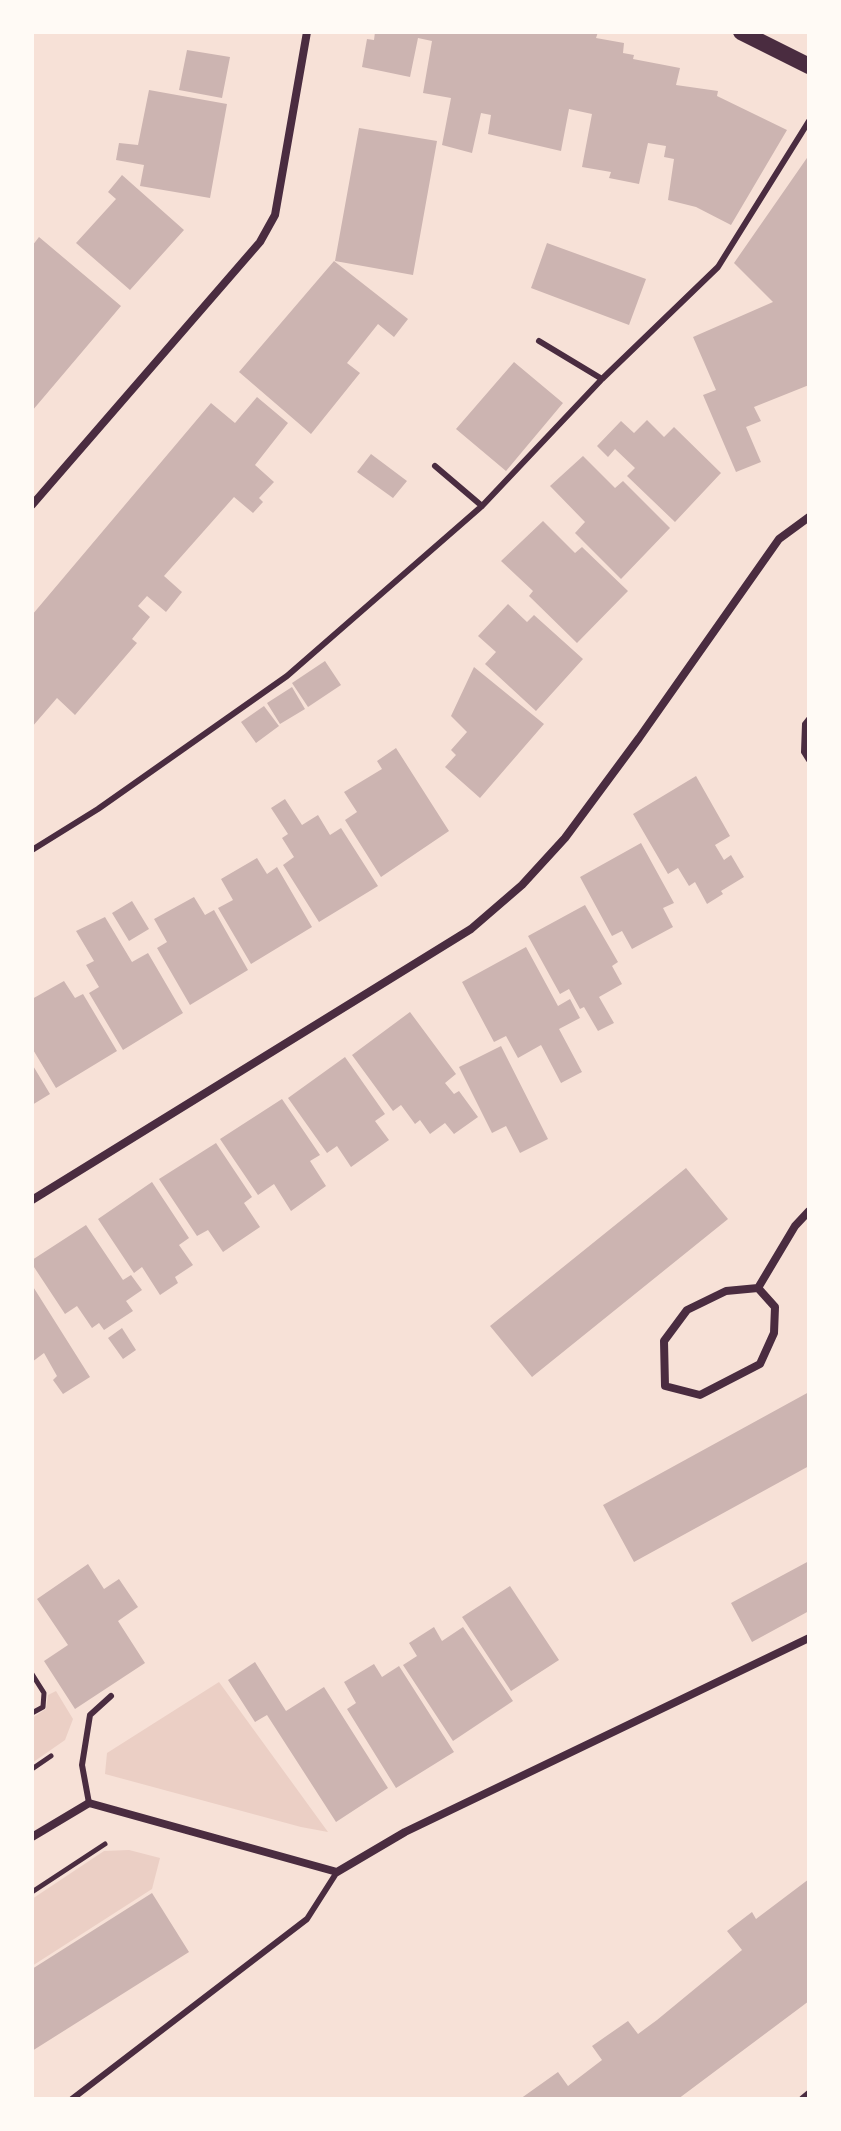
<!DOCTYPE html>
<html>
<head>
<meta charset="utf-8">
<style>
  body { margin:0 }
  #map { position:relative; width:841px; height:2131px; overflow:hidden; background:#f7e1d7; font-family:Signika,sans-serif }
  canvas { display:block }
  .frame { position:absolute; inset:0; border:34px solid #fffaf5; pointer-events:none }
</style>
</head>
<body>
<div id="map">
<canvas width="841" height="2131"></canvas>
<div class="frame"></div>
</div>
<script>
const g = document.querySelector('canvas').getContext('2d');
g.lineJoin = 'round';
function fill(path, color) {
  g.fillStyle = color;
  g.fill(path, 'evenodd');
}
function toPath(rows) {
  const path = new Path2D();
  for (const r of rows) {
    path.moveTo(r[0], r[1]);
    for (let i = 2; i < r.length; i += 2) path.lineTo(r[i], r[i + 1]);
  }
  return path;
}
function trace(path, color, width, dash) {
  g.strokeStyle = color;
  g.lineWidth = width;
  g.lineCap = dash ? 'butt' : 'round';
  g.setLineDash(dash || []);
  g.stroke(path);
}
fill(toPath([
  [219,1682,328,1832,301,1827,105,1774,107,1753],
  [56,1691,73,1719,65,1740,32,1763,32,1718,46,1709,48,1695],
  [129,1850,160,1858,152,1889,32,1966,32,1899,104,1851]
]), '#ebcfc5');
fill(toPath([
  [375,32,598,32,596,38,624,43,623,53,634,55,633,59,680,68,676,85,718,91,717,96,787,130,731,225,696,207,668,200,674,159,664,157,666,146,648,143,639,184,609,178,611,172,582,167,592,114,569,109,561,151,488,134,491,115,481,113,472,153,442,145,451,98,423,93,432,41,418,38,410,77,362,67,367,39,374,40],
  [187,50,230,57,222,98,179,90],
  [149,90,227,104,210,198,140,186,144,165,116,160,119,143,138,145],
  [359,128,437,141,413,275,335,261],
  [809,155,809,385,754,407,761,421,746,427,761,462,736,472,703,395,716,390,693,337,773,302,734,263],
  [122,175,184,230,130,290,76,243,116,199,108,192],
  [39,237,121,306,32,411,32,246],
  [547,243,646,279,629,325,531,288],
  [334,261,408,319,394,337,378,324,347,363,360,373,311,434,239,372],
  [514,362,563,403,506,471,456,429],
  [257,397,288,423,255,465,274,482,259,498,263,502,253,513,234,497,164,576,182,592,166,612,147,596,138,606,150,617,132,639,137,643,75,715,57,698,32,727,32,615,211,403,235,423],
  [647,420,664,437,674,427,721,473,675,522,627,476,635,468,615,449,608,457,597,446,621,421,634,433],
  [371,454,407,481,393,498,357,472],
  [583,456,615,488,623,481,670,528,621,579,575,533,585,522,550,486],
  [543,521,575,553,582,547,628,591,577,643,529,596,533,591,501,561],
  [508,604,527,622,534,615,583,659,536,711,485,664,496,652,478,636],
  [325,661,341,685,308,707,292,683],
  [474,667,544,724,480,798,445,767,456,755,451,750,467,732,451,716],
  [292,687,305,709,280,724,267,703],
  [264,706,279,726,256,743,241,722],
  [396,748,449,831,381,877,345,820,357,812,344,792,382,769,377,761],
  [696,776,730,836,715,845,724,860,731,855,744,877,721,891,723,894,707,904,695,882,689,886,678,868,668,874,633,814],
  [285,799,302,825,318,815,330,835,341,828,378,886,319,922,283,865,294,857,282,838,288,834,271,808],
  [641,843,674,903,663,908,673,927,632,949,622,931,612,936,580,877],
  [257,858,267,874,277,867,312,927,251,964,218,908,233,900,221,879],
  [194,897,205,915,214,910,248,970,190,1005,157,948,167,942,154,919],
  [132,901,149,929,129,941,112,913],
  [585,905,618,962,612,966,622,984,599,997,614,1023,598,1031,584,1007,580,1009,569,989,560,994,528,936],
  [105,917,132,962,148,953,183,1013,123,1050,89,993,99,987,86,965,94,961,76,931],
  [526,947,558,1006,570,999,580,1018,559,1029,582,1072,561,1083,541,1045,518,1058,506,1036,494,1042,462,982],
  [64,981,75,998,83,994,117,1051,56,1088,32,1048,32,999],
  [410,1012,456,1074,445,1083,454,1094,459,1091,478,1117,454,1134,445,1123,430,1134,420,1120,415,1124,401,1105,393,1111,352,1055],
  [501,1046,548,1139,520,1153,506,1126,492,1133,459,1067],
  [345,1057,385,1114,375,1121,389,1140,351,1167,337,1146,327,1153,288,1098],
  [32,1064,50,1094,32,1105],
  [282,1099,320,1155,310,1161,326,1186,291,1211,274,1184,258,1195,220,1139],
  [216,1143,252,1197,244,1203,260,1227,223,1252,208,1230,197,1236,159,1179],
  [686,1168,728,1219,532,1377,490,1326],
  [152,1182,189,1238,179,1245,193,1265,175,1277,178,1283,160,1295,142,1267,134,1273,98,1219],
  [86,1225,123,1280,131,1275,142,1290,126,1301,133,1311,104,1330,99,1323,92,1328,77,1306,65,1314,32,1264,32,1260],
  [32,1285,90,1377,63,1394,53,1380,57,1376,44,1353,32,1362],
  [122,1328,136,1350,123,1359,108,1338],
  [809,1392,809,1466,634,1562,603,1505],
  [809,1561,809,1611,752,1642,731,1603],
  [88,1564,104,1589,119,1579,138,1607,118,1621,145,1663,75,1709,44,1661,68,1645,37,1599],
  [510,1586,559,1660,511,1691,462,1617],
  [434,1627,442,1641,463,1627,513,1701,453,1741,403,1665,417,1656,409,1643],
  [255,1662,286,1711,324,1687,388,1788,336,1822,267,1715,255,1722,228,1680],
  [374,1664,382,1677,399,1666,454,1752,396,1788,347,1709,356,1703,344,1682],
  [809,1879,809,2001,678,2099,520,2099,558,2072,568,2086,602,2060,592,2046,628,2021,638,2034,657,2020,742,1950,727,1931,752,1912,756,1919],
  [152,1893,189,1952,32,2051,32,1969]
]), '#ccb4b1');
trace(toPath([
  [32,1674,44,1693,43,1707,32,1713],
  [32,1769,51,1756],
  [32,1892,105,1844]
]), '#4a2c40', 5);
trace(toPath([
  [539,341,602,379],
  [435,466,482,506],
  [809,719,805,724,804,752,809,760],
  [32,850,98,809,287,676,482,506,602,379,718,267,809,121],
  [89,1803,82,1765,90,1715,111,1696],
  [72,2099,307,1919,337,1872]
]), '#4a2c40', 6);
trace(toPath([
  [32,505,260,242,275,215,307,32],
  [32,1200,471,929,522,885,565,838,639,738,779,539,809,517],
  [758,1288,775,1307,774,1333,760,1364,700,1395,665,1386,664,1341,687,1310,726,1291,758,1288],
  [758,1288,795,1226,809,1211],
  [32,1837,89,1803,337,1872,405,1832,809,1638],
  [803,2099,809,2094]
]), '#4a2c40', 8);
trace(toPath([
  [741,32,809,66]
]), '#4a2c40', 16);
</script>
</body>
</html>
